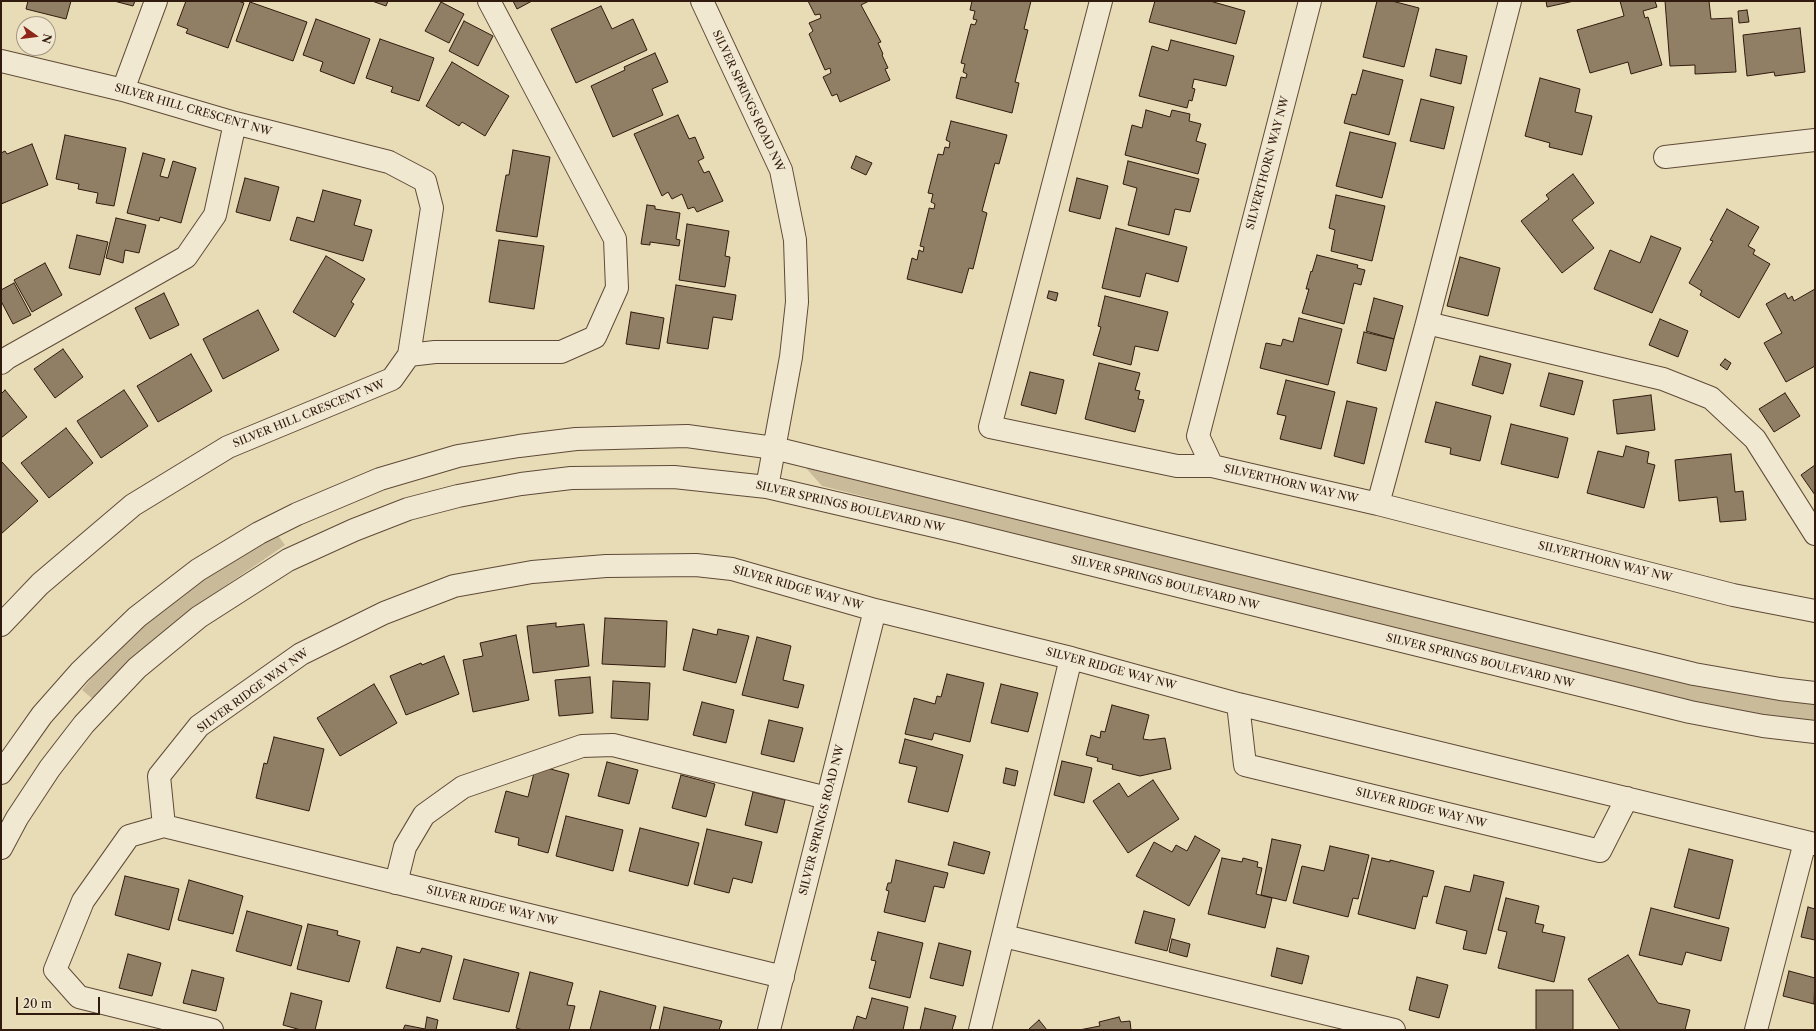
<!DOCTYPE html>
<html>
<head>
<meta charset="utf-8">
<style>
  body { margin:0 }
  #map { position:relative; width:1816px; height:1031px; overflow:hidden; background:#e8dcb6; font-family:"Libre Caslon Text",serif }
  canvas { display:block }
  .frame { position:absolute; inset:0; border:2px solid #311a0e; pointer-events:none }
  .north { position:absolute; left:16px; top:16px; width:40px; height:40px; box-sizing:border-box; background:#f0e8d0; border:1px solid #a49682; border-radius:50%; rotate:104deg; font-size:11px; font-weight:700; line-height:16px; text-align:center; color:#311a0e }
  .north::after { content:''; display:block; margin:auto; width:14px; height:18px; background:#8f2418; clip-path:polygon(50% 0,100% 100%,50% 72%,0 100%) }
  .scale { position:absolute; left:16px; top:997px; width:84px; height:18px; box-sizing:border-box; border:2px solid #311a0e; border-top:0; padding-left:5px; font-size:12px; line-height:14px; white-space:nowrap; color:#311a0e; -webkit-text-stroke:3px #f0e8d0; paint-order:stroke }
</style>
</head>
<body>
<div id="map">
<canvas width="1816" height="1031"></canvas>
<div class="frame"></div>
<div class="north">N</div>
<div class="scale">20 m</div>
</div>
<script>
const g = document.querySelector('canvas').getContext('2d');
g.lineJoin = 'round';
function fill(path, color) {
  g.fillStyle = color;
  g.fill(path, 'evenodd');
}
function toPath(rows) {
  const path = new Path2D();
  for (const r of rows) {
    path.moveTo(r[0], r[1]);
    for (let i = 2; i < r.length; i += 2) path.lineTo(r[i], r[i + 1]);
  }
  return path;
}
function trace(path, color, width, dash) {
  g.strokeStyle = color;
  g.lineWidth = width;
  g.lineCap = dash ? 'butt' : 'round';
  g.setLineDash(dash || []);
  g.stroke(path);
}
function write(font, color, halo, rows, align = 'center') {
  g.font = font + ' "Libre Caslon Text",serif';
  g.lineWidth = 3;
  g.setLineDash([]);
  g.textBaseline = 'middle';
  g.strokeStyle = halo;
  g.fillStyle = color;
  for (const [text, x, y, turn = 0] of rows) {
    g.save();
    g.translate(x, y);
    g.rotate((+turn || 0) * Math.PI / 180);
    g.textAlign = isNaN(turn) ? turn : align;
    if (halo) g.strokeText(text, 0, 0);
    g.fillText(text, 0, 0);
    g.restore();
  }
}
fill(toPath([
  [807,466,1815,704,1815,724,1760,718,1665,696,822,486,806,468],
  [277,534,285,545,215,593,164,633,94,700,82,690,99,668,137,630,183,592,228,562]
]), '#c9bb99');
const building = toPath([
  [28,1,71,1,66,19,26,9,28,1],
  [114,1,135,1,133,6,114,1],
  [186,1,238,1,244,3,228,48,186,33,188,29,177,25,186,1],
  [372,1,388,1,386,6,372,1],
  [513,1,532,1,517,9,513,1],
  [808,1,869,1,861,5,881,42,878,43,883,54,882,55,888,68,885,69,890,80,840,102,837,94,832,96,823,77,831,73,830,68,825,70,809,34,813,31,809,23,821,18,820,14,815,15,808,1],
  [972,1,1031,1,1024,29,1028,30,1015,82,1019,83,1012,113,956,98,961,77,966,78,967,74,963,72,965,64,961,63,971,24,975,25,977,20,973,19,975,11,970,10,972,1],
  [1155,1,1210,1,1245,11,1236,44,1149,22,1155,1],
  [1377,1,1392,1,1419,8,1404,67,1363,57,1377,1],
  [1546,1,1574,1,1547,7,1546,1],
  [1620,1,1655,1,1657,7,1643,11,1645,18,1648,17,1662,65,1631,74,1628,62,1590,73,1577,30,1624,16,1620,1],
  [1665,1,1709,1,1711,19,1732,18,1736,72,1695,74,1695,65,1670,66,1665,1],
  [250,2,307,22,293,61,236,41,250,2],
  [441,2,464,14,449,43,425,31,441,2],
  [601,6,612,29,633,19,647,50,576,83,551,29,601,6],
  [1747,10,1749,22,1739,23,1738,11,1747,10],
  [316,19,370,39,354,84,320,71,323,62,303,55,316,19],
  [464,21,493,36,478,66,449,51,464,21],
  [1800,28,1805,72,1775,76,1774,72,1747,76,1743,35,1800,28],
  [380,39,434,58,419,101,391,92,393,87,366,78,380,39],
  [1171,40,1234,56,1226,86,1194,79,1192,88,1195,89,1192,101,1189,100,1187,108,1139,96,1152,46,1168,51,1171,40],
  [1436,49,1467,56,1461,84,1430,76,1436,49],
  [655,53,668,82,652,89,663,115,613,137,591,86,625,70,624,67,655,53],
  [452,62,509,96,485,136,462,122,459,126,426,106,452,62],
  [1363,70,1403,80,1389,135,1344,123,1352,94,1356,95,1363,70],
  [1540,78,1580,89,1575,112,1592,116,1582,155,1549,147,1550,143,1525,136,1540,78],
  [1421,99,1454,107,1444,149,1410,141,1421,99],
  [1146,110,1170,117,1172,110,1190,114,1189,121,1201,124,1196,141,1206,144,1198,174,1125,155,1132,125,1142,128,1146,110],
  [678,115,689,139,695,137,704,158,698,161,704,173,709,171,723,201,697,212,694,207,688,209,682,194,672,199,668,192,662,196,634,134,678,115],
  [951,121,1007,135,999,164,995,163,982,211,987,213,973,269,969,268,962,293,907,279,912,258,917,260,919,250,923,252,924,247,920,246,929,209,929,208,934,209,935,204,931,202,933,194,928,193,938,154,943,155,945,147,949,148,950,142,946,140,951,121],
  [1350,132,1396,143,1382,198,1336,186,1350,132],
  [65,135,126,148,114,206,96,203,98,193,78,189,79,184,56,179,65,135],
  [32,144,48,185,1,204,1,153,5,151,7,154,32,144],
  [513,150,550,157,537,237,496,231,506,175,509,175,513,150],
  [143,153,165,159,160,176,168,178,173,161,196,168,181,223,160,217,159,221,127,213,143,153],
  [856,156,872,163,866,175,851,168,856,156],
  [1128,161,1199,179,1190,212,1175,209,1169,235,1128,225,1137,188,1123,184,1128,161],
  [1573,174,1594,203,1572,220,1594,248,1562,273,1521,221,1549,199,1546,195,1573,174],
  [245,178,279,187,270,221,236,212,245,178],
  [1077,178,1108,186,1100,219,1069,211,1077,178],
  [323,190,361,200,354,225,372,230,363,261,290,240,297,217,314,222,323,190],
  [1336,195,1385,206,1372,261,1331,251,1335,230,1329,228,1336,195],
  [647,205,655,206,655,209,680,213,676,239,680,240,679,246,650,242,650,245,641,244,647,205],
  [1727,209,1759,227,1748,246,1755,250,1753,254,1770,264,1739,318,1700,295,1702,291,1689,283,1713,241,1710,240,1727,209],
  [116,218,146,225,139,253,125,250,123,263,106,258,116,218],
  [687,224,729,231,725,256,730,257,725,287,679,280,687,224],
  [1116,228,1187,247,1178,282,1146,273,1140,297,1102,288,1116,228],
  [77,235,108,242,100,275,69,268,77,235],
  [1651,236,1681,248,1652,313,1594,289,1610,250,1640,263,1651,236],
  [499,240,544,246,534,309,489,302,499,240],
  [1317,255,1358,265,1357,268,1365,270,1361,285,1354,283,1344,324,1302,313,1309,289,1306,289,1311,271,1312,272,1317,255],
  [326,256,365,279,351,302,354,304,335,337,293,312,326,256],
  [1460,257,1500,268,1488,316,1447,306,1460,257],
  [45,263,62,295,32,312,14,280,45,263],
  [14,283,31,315,13,324,1,301,1,290,14,283],
  [676,285,736,295,732,320,713,317,708,349,667,343,676,285],
  [1815,289,1815,366,1786,382,1764,343,1782,333,1766,304,1785,293,1788,299,1792,296,1794,301,1815,289],
  [1049,291,1058,293,1056,301,1047,298,1049,291],
  [164,293,179,325,150,339,135,308,164,293],
  [1105,296,1168,312,1158,351,1135,346,1131,365,1093,355,1101,327,1098,326,1105,296],
  [1374,298,1403,306,1394,339,1366,331,1374,298],
  [258,310,279,350,223,379,203,339,258,310],
  [631,312,664,318,659,349,626,344,631,312],
  [1299,318,1342,329,1328,385,1260,368,1266,343,1281,346,1283,339,1293,342,1299,318],
  [1660,319,1688,331,1678,357,1649,345,1660,319],
  [1364,332,1394,339,1386,371,1357,363,1364,332],
  [63,349,83,377,55,398,34,369,63,349],
  [191,354,212,391,158,422,137,386,191,354],
  [1480,356,1511,364,1503,394,1472,385,1480,356],
  [1725,359,1731,363,1727,370,1720,365,1725,359],
  [1099,363,1140,373,1135,390,1140,391,1138,399,1144,400,1135,432,1085,419,1099,363],
  [1030,372,1064,380,1056,414,1021,405,1030,372],
  [1549,373,1583,381,1574,415,1540,406,1549,373],
  [1286,380,1335,392,1321,449,1280,439,1286,416,1277,414,1286,380],
  [5,390,27,417,1,438,1,394,5,390],
  [124,390,148,426,101,458,77,421,124,390],
  [1785,393,1800,416,1774,432,1759,409,1785,393],
  [1651,395,1655,430,1617,434,1613,400,1651,395],
  [1347,401,1377,408,1364,464,1334,456,1347,401],
  [1436,402,1491,416,1480,461,1450,454,1451,448,1425,442,1436,402],
  [1511,424,1568,438,1558,478,1501,464,1511,424],
  [66,428,93,463,49,498,21,463,66,428],
  [1626,446,1649,452,1647,463,1655,465,1644,508,1587,493,1598,451,1623,457,1626,446],
  [1731,454,1735,492,1743,491,1746,520,1720,522,1717,497,1679,501,1675,460,1731,454],
  [1,461,38,501,1,534,1,461],
  [1815,465,1815,495,1801,475,1815,465],
  [605,618,667,621,665,667,602,664,605,618],
  [556,623,556,627,584,624,589,666,533,673,527,626,556,623],
  [693,629,717,635,718,629,749,636,736,683,683,670,693,629],
  [516,635,529,700,473,712,463,660,483,656,480,643,516,635],
  [757,637,791,646,783,680,804,685,798,708,742,695,757,637],
  [444,656,459,694,406,715,390,676,421,663,422,665,444,656],
  [947,674,984,683,970,742,934,733,932,740,905,734,914,698,935,704,937,696,941,697,947,674],
  [590,677,593,713,559,716,555,680,590,677],
  [613,681,650,683,648,720,611,718,613,681],
  [374,684,397,723,340,756,317,718,374,684],
  [1001,684,1038,693,1028,732,991,723,1001,684],
  [702,702,734,710,726,743,693,735,702,702],
  [1112,705,1149,715,1143,739,1150,740,1165,738,1171,769,1140,776,1112,769,1113,765,1097,761,1098,758,1086,755,1091,735,1100,738,1101,731,1105,732,1112,705],
  [769,720,803,728,794,762,761,754,769,720],
  [274,737,324,749,309,811,256,798,264,763,267,764,274,737],
  [905,739,963,755,948,812,908,802,917,767,899,763,905,739],
  [1062,761,1092,768,1084,803,1054,795,1062,761],
  [607,762,638,770,629,804,598,796,607,762],
  [536,765,569,774,548,853,518,845,519,838,495,832,506,791,528,797,536,765],
  [1006,768,1018,771,1015,786,1003,783,1006,768],
  [681,775,715,784,706,817,672,808,681,775],
  [1153,780,1179,819,1128,853,1093,801,1119,783,1128,797,1153,780],
  [753,792,785,800,777,833,745,825,753,792],
  [566,816,623,830,613,871,556,856,566,816],
  [640,828,699,843,688,886,629,871,640,828],
  [707,829,762,842,752,883,733,878,729,893,694,884,707,829],
  [1195,836,1220,850,1189,906,1136,876,1154,842,1172,852,1176,845,1187,851,1195,836],
  [1272,839,1301,845,1286,901,1261,895,1272,839],
  [954,842,990,852,984,874,948,865,954,842],
  [1330,846,1369,855,1358,899,1353,898,1348,917,1293,903,1302,866,1324,871,1330,846],
  [1689,849,1733,860,1719,919,1674,907,1689,849],
  [1222,858,1242,862,1243,858,1258,862,1257,867,1262,868,1256,894,1272,898,1265,928,1208,914,1222,858],
  [1372,858,1390,862,1390,860,1434,871,1427,897,1423,896,1415,929,1358,914,1372,858],
  [896,860,948,873,944,888,934,886,925,922,884,912,889,891,886,890,888,883,891,883,896,860],
  [1474,875,1504,882,1486,954,1463,949,1467,931,1436,923,1445,886,1470,892,1474,875],
  [125,876,179,889,169,930,115,915,125,876],
  [189,880,243,896,233,934,178,920,189,880],
  [1506,898,1539,906,1535,923,1544,925,1542,932,1565,937,1554,982,1498,968,1507,932,1498,930,1506,898],
  [1808,907,1815,909,1815,940,1801,937,1808,907],
  [1651,908,1729,928,1721,961,1686,952,1682,965,1639,955,1651,908],
  [247,911,302,926,291,966,236,951,247,911],
  [1144,911,1175,919,1167,951,1135,943,1144,911],
  [308,924,338,931,337,935,360,941,349,982,297,969,308,924],
  [878,932,923,943,910,998,869,988,876,961,871,960,878,932],
  [1172,939,1190,944,1187,957,1169,952,1172,939],
  [939,943,971,951,963,986,930,978,939,943],
  [397,947,420,953,422,948,452,956,440,1002,386,988,397,947],
  [1277,948,1309,956,1302,984,1271,976,1277,948],
  [128,954,161,963,152,996,119,988,128,954],
  [1628,955,1658,1003,1690,1010,1685,1030,1620,1030,1588,979,1628,955],
  [464,959,519,973,509,1012,453,999,464,959],
  [192,970,224,978,216,1011,183,1003,192,970],
  [1789,971,1815,978,1814,1004,1783,996,1789,971],
  [530,972,573,983,567,1005,575,1006,569,1030,523,1030,516,1028,530,972],
  [1417,977,1448,985,1439,1018,1409,1010,1417,977],
  [1536,990,1573,990,1573,1030,1536,1030,1536,990],
  [600,991,656,1006,650,1030,590,1030,600,991],
  [291,993,322,1001,315,1030,301,1030,283,1025,291,993],
  [872,998,908,1007,903,1030,853,1030,857,1016,866,1019,872,998],
  [664,1007,722,1021,719,1030,659,1030,664,1007],
  [925,1008,956,1016,952,1030,920,1030,925,1008],
  [427,1017,438,1020,436,1030,403,1030,405,1025,425,1029,427,1017],
  [1119,1017,1121,1022,1130,1021,1131,1030,1079,1030,1100,1026,1099,1022,1119,1017],
  [1039,1020,1047,1030,1030,1030,1029,1029,1039,1020]
]);
fill(building, '#907f65');
trace(building, '#311a0e', 1);
const minor = toPath([
  [702,1,781,170,795,240,797,302,791,357,767,487],
  [1101,1,990,427,1177,466,1212,466],
  [1310,1,1198,436,1212,466,1378,504,1733,595,1815,611],
  [1,61,123,90,235,123,389,162,425,181,432,208,409,355,392,379,228,447,133,505,40,584,1,625],
  [123,90,156,1],
  [1665,157,1815,140],
  [1427,323,1663,379,1711,398,1755,439,1815,534],
  [409,355,435,352,561,352,595,337,617,288,615,239,489,1],
  [1,363,7,358,186,257,215,215,235,123],
  [1378,504,1427,323,1510,1],
  [1238,704,1245,765,1600,851,1627,798],
  [1,773,42,715,80,672,137,617,198,570,259,533,297,514,380,479,458,456,519,446,576,439,687,436,774,448,1694,674,1780,689,1815,693],
  [164,826,129,836,83,901,55,970,79,997,212,1030],
  [1,848,17,818,50,768,84,724,137,668,199,617,288,560,354,530,408,509,458,496,521,484,571,478,674,477,767,487,960,532,1690,712,1763,726,1815,732],
  [396,883,405,847,424,815,463,787,582,746,613,745,827,798],
  [1004,936,1394,1030],
  [783,977,164,826,159,776,199,726,301,654,384,613,454,586,532,572,606,566,696,565,732,569,875,610,1071,658,1238,704,1815,844],
  [769,1030,875,610],
  [980,1030,1071,658],
  [1756,1030,1805,842]
]);
trace(minor, '#5f4a38', 24);
trace(minor, '#f0e8d0', 22);
write('11px', '#311a0e', '#f0e8d0', [
  ["SILVER SPRINGS ROAD NW",748,101,65],
  ["SILVER HILL CRESCENT NW",193,110,16],
  ["SILVERTHORN WAY NW",1268,163,-75],
  ["SILVER HILL CRESCENT NW",309,414,-22],
  ["SILVERTHORN WAY NW",1291,484,13],
  ["SILVER SPRINGS BOULEVARD NW",850,507,13],
  ["SILVERTHORN WAY NW",1605,562,14],
  ["SILVER SPRINGS BOULEVARD NW",1165,583,14],
  ["SILVER RIDGE WAY NW",798,588,16],
  ["SILVER SPRINGS BOULEVARD NW",1480,661,14],
  ["SILVER RIDGE WAY NW",1111,669,15],
  ["SILVER RIDGE WAY NW",253,691,-36],
  ["SILVER RIDGE WAY NW",1421,808,14],
  ["SILVER SPRINGS ROAD NW",822,820,-76],
  ["SILVER RIDGE WAY NW",492,906,14]
]);
</script>
</body>
</html>
